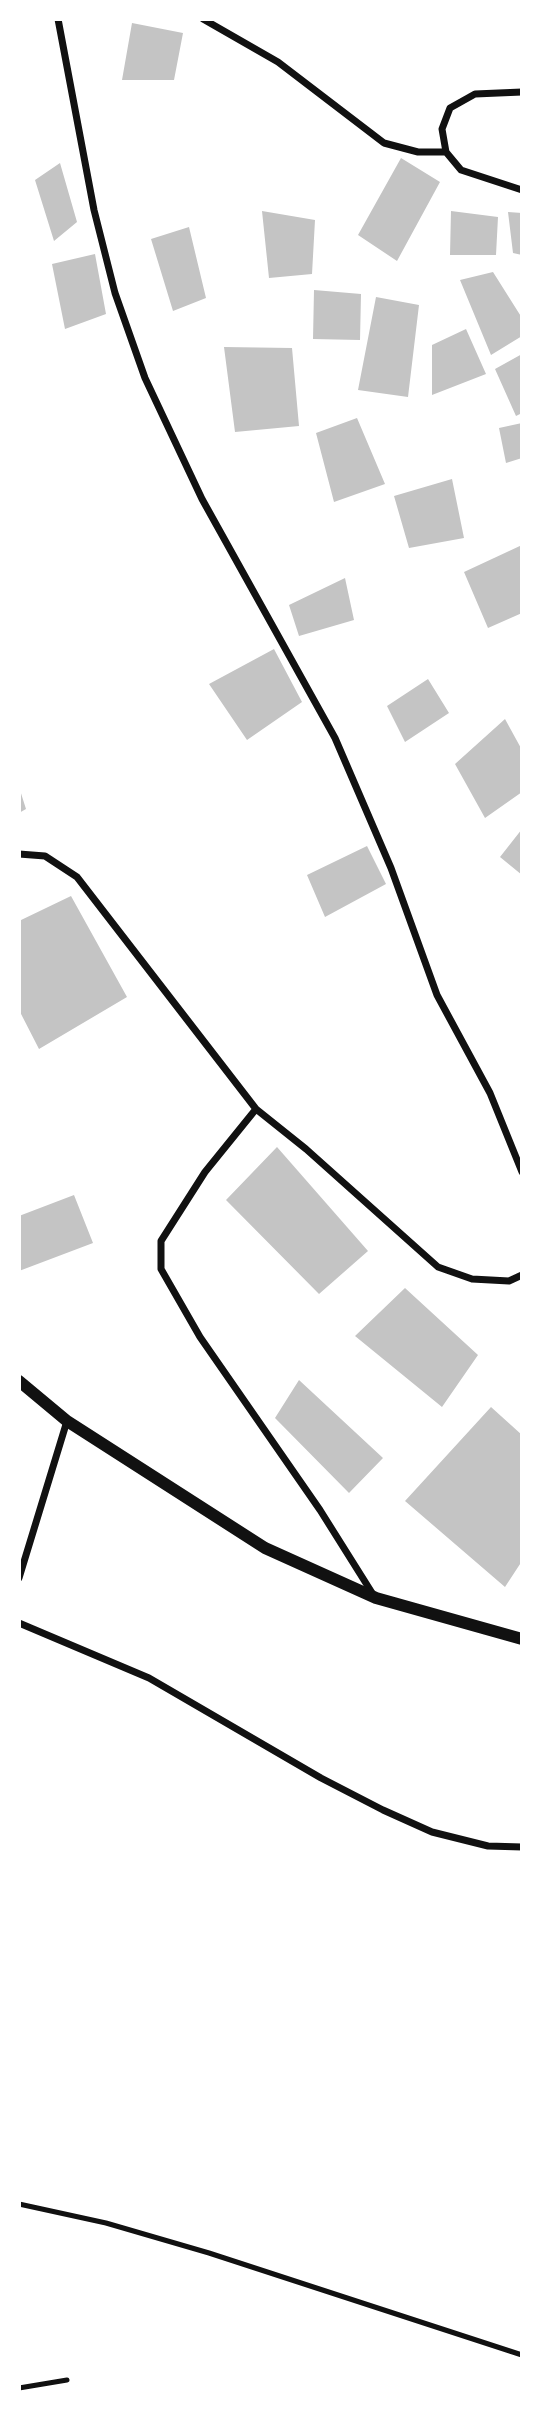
<!DOCTYPE html>
<html>
<head>
<meta charset="utf-8">
<style>
  body { margin:0 }
  #map { position:relative; width:541px; height:2416px; overflow:hidden; background:#fff; font-family:Roboto,sans-serif }
  canvas { display:block }
  .frame { position:absolute; inset:0; border:21px solid #fff; pointer-events:none }
</style>
</head>
<body>
<div id="map">
<canvas width="541" height="2416"></canvas>
<div class="frame"></div>
</div>
<script>
const g = document.querySelector('canvas').getContext('2d');
g.lineJoin = 'round';
function fill(path, color) {
  g.fillStyle = color;
  g.fill(path, 'evenodd');
}
function toPath(rows) {
  const path = new Path2D();
  for (const r of rows) {
    path.moveTo(r[0], r[1]);
    for (let i = 2; i < r.length; i += 2) path.lineTo(r[i], r[i + 1]);
  }
  return path;
}
function trace(path, color, width, dash) {
  g.strokeStyle = color;
  g.lineWidth = width;
  g.lineCap = dash ? 'butt' : 'round';
  g.setLineDash(dash || []);
  g.stroke(path);
}
fill(toPath([
  [132,23,183,33,174,80,122,80],
  [401,158,440,182,397,261,358,235],
  [60,163,77,222,54,241,35,180],
  [262,211,315,220,312,274,269,278],
  [451,211,498,217,496,255,450,255],
  [508,212,522,213,522,255,513,253],
  [189,227,206,298,173,311,151,239],
  [95,254,106,314,65,329,52,264],
  [493,272,522,318,522,336,491,355,460,280],
  [314,290,361,294,360,340,313,339],
  [376,297,419,305,408,397,358,390],
  [466,329,486,374,432,395,432,345],
  [224,347,292,348,299,426,235,432],
  [522,354,522,413,516,416,495,369],
  [357,418,385,484,334,502,316,433],
  [522,423,522,458,506,463,499,428],
  [452,479,464,538,409,548,394,496],
  [522,545,522,613,488,628,464,572],
  [345,578,354,620,299,636,289,605],
  [274,649,302,702,247,740,209,684],
  [428,679,449,713,405,742,387,706],
  [505,719,522,750,522,792,485,818,455,764],
  [19,787,26,809,19,813],
  [522,829,522,875,500,857],
  [367,846,386,884,325,917,307,875],
  [71,896,127,997,39,1049,19,1010,19,921],
  [277,1147,368,1251,319,1294,226,1200],
  [74,1195,93,1243,19,1271,19,1216],
  [405,1288,478,1355,442,1407,355,1336],
  [299,1380,383,1458,349,1493,275,1418],
  [491,1407,522,1435,522,1561,505,1587,405,1501]
]), '#c4c4c4');
trace(toPath([
  [19,2204,106,2223,209,2253,522,2355],
  [19,2388,67,2380]
]), '#111', 5);
trace(toPath([
  [58,19,94,210,115,293,145,378,202,499,335,738,391,868,437,995,490,1093,522,1172],
  [203,19,278,62,384,143,418,152,446,152],
  [522,92,475,94,450,108,442,129,446,152,461,170,522,190],
  [19,854,45,856,77,877,256,1109],
  [19,1578,67,1421],
  [374,1596,320,1510,200,1337,161,1269,161,1241,205,1172,256,1109,306,1149,438,1267,472,1279,509,1281,522,1275],
  [19,1623,149,1678,321,1778,383,1810,432,1832,488,1846,522,1847]
]), '#111', 7);
trace(toPath([
  [19,1381,67,1421,265,1548,376,1598,522,1639]
]), '#111', 12);
</script>
</body>
</html>
